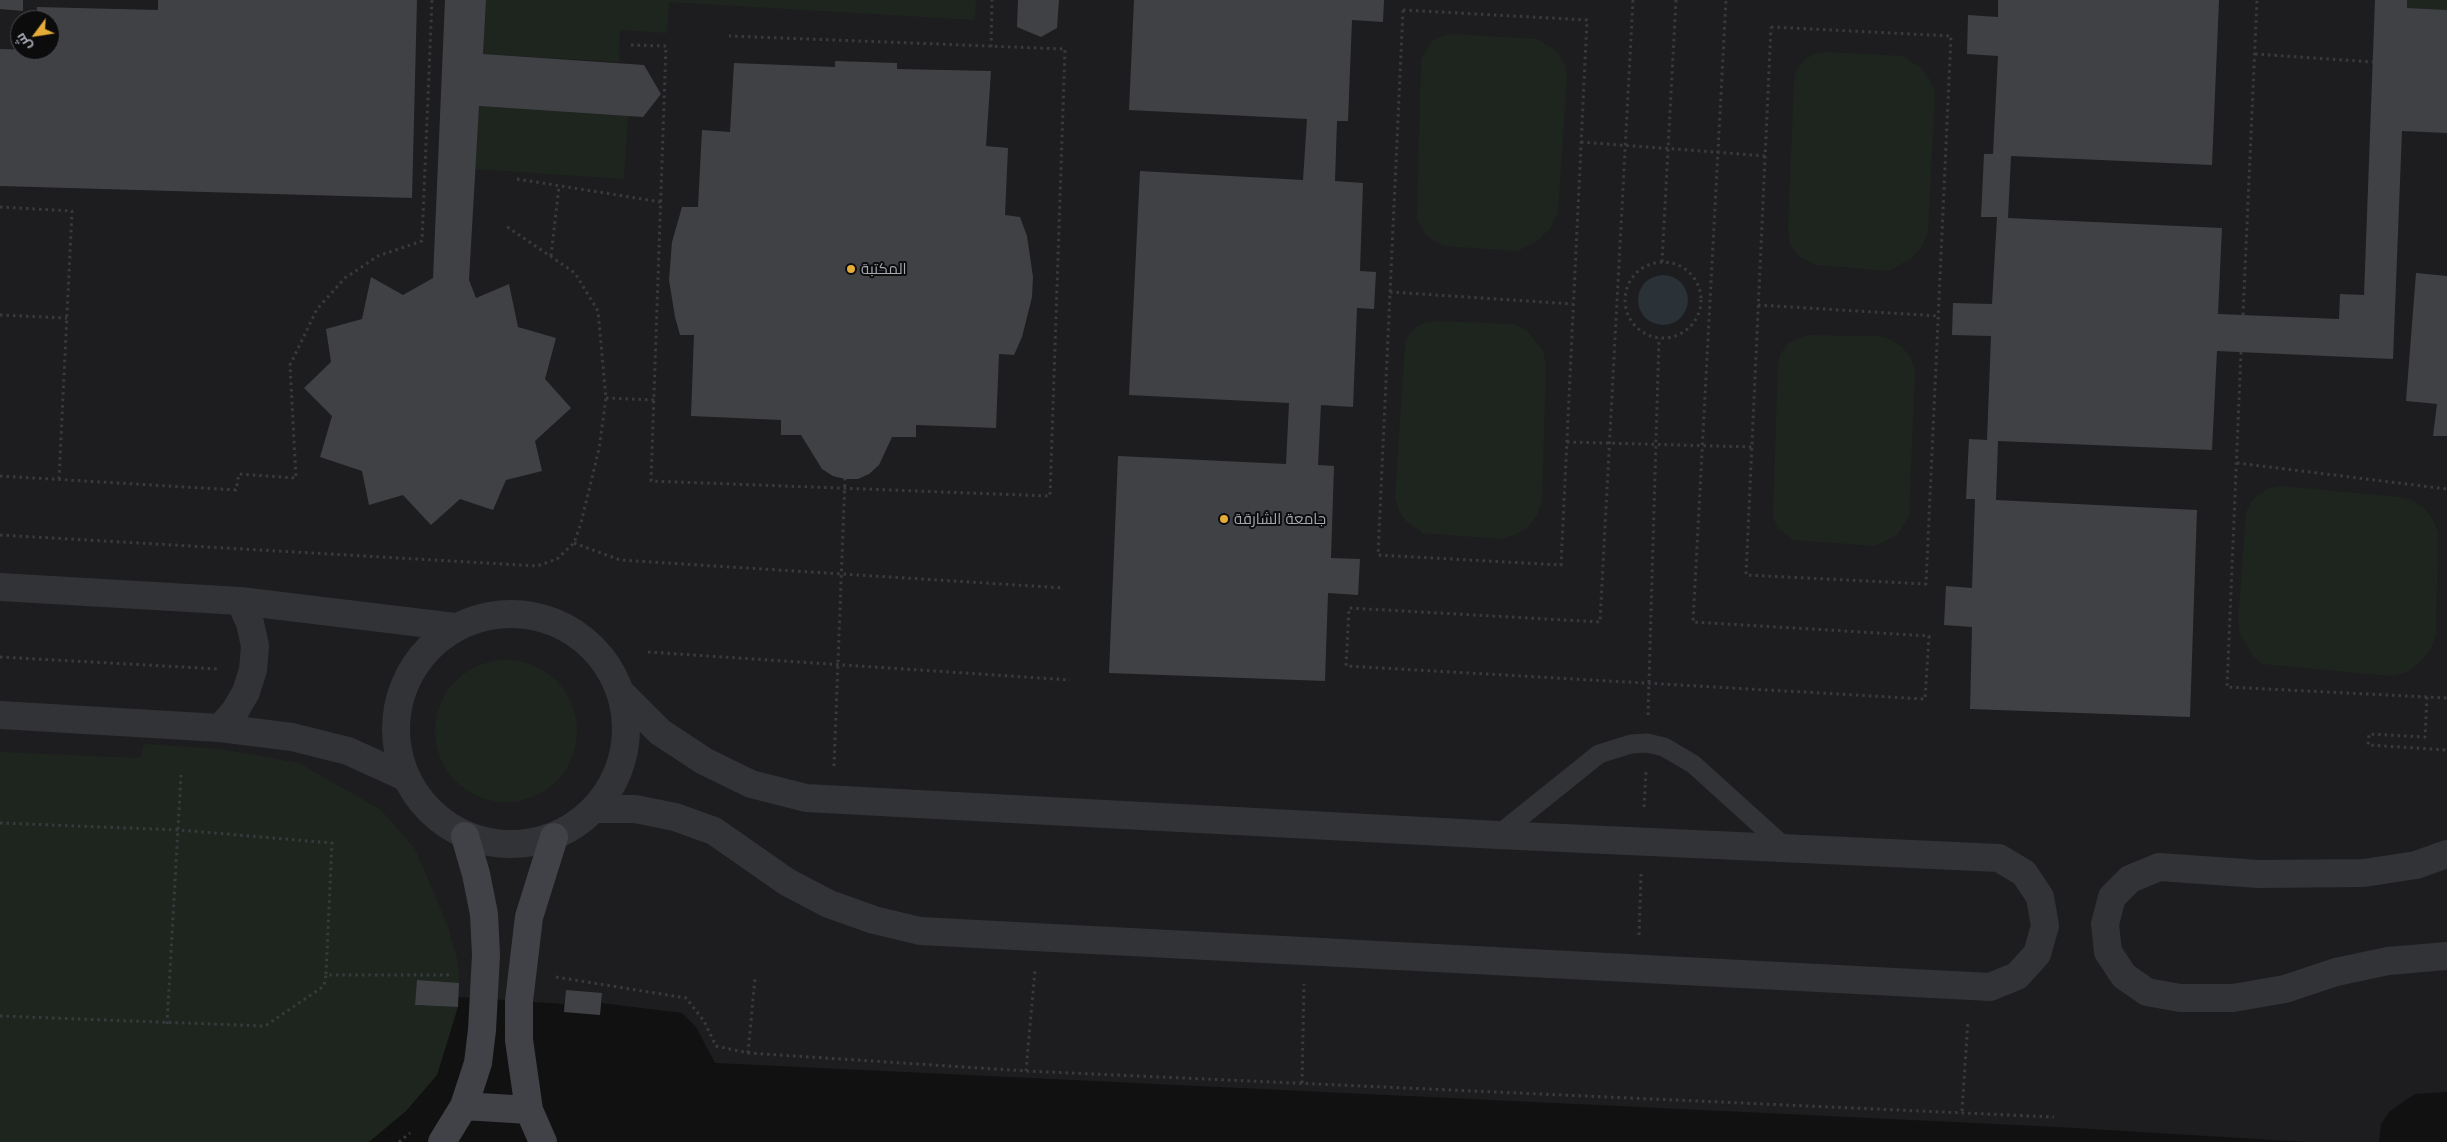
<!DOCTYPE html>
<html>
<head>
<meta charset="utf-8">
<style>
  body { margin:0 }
  #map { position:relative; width:2447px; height:1142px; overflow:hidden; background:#111112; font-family:Inter,Cairo,sans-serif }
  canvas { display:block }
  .north { position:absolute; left:10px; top:10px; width:50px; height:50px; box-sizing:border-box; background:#0c0c0d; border:1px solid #484a4f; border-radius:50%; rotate:239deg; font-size:14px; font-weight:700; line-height:20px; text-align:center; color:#a3a8b2 }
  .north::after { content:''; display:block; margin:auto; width:18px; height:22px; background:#e5ac37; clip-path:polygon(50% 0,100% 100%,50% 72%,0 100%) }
</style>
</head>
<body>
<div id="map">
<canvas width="2447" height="1142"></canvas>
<div class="north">ش</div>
</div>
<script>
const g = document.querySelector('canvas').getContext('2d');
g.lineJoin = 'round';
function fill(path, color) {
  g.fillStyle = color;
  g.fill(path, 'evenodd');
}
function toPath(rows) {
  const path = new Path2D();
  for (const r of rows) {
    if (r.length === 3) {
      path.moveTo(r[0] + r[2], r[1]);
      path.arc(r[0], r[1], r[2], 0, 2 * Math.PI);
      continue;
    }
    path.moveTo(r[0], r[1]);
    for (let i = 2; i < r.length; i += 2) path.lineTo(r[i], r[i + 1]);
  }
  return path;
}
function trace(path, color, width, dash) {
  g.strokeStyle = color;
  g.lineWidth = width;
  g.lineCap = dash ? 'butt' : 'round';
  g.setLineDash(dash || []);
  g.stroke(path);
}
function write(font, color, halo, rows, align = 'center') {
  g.font = font + ' Inter,Cairo,sans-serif';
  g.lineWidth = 4;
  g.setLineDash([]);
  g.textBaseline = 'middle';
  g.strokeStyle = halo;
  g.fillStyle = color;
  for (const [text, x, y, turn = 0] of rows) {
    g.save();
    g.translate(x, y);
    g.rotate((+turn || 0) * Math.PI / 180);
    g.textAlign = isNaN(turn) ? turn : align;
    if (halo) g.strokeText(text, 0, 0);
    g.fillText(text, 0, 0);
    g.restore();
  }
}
fill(toPath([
  [0,0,2447,0,2447,1092,2415,1094,2390,1111,2381,1124,2379,1142,2306,1142,2058,1127,715,1063,696,1027,682,1013,601,1003,600,1015,564,1012,564,1004,458,997,458,1007,415,1005,0,1028],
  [20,20,50,20,50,50,20,50]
]), '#1d1d1f');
fill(toPath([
  [486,0,976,0,975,20,669,2,667,33,620,30,619,62,483,54],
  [2407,0,2447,0,2447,10,2407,8],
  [1452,34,1537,39,1555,50,1564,62,1567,76,1558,213,1550,228,1540,239,1518,251,1443,246,1425,234,1417,219,1421,59,1432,41,1442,36],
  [1827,52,1903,56,1921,68,1930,80,1935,92,1928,232,1922,246,1913,257,1889,271,1816,265,1799,256,1790,244,1788,227,1794,82,1796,72,1803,61,1814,54],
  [479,106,628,116,624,179,475,169],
  [1435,321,1514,324,1526,330,1543,350,1546,365,1542,502,1536,517,1528,527,1517,534,1500,539,1423,533,1406,521,1399,511,1395,497,1405,344,1408,336,1414,329,1424,323],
  [1807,335,1877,336,1892,340,1902,347,1911,358,1915,372,1909,516,1897,535,1875,546,1794,540,1777,527,1773,515,1778,364,1781,353,1789,343],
  [2280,486,2399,497,2412,500,2424,508,2433,520,2438,533,2436,635,2430,650,2420,662,2407,672,2391,676,2262,664,2253,656,2240,634,2238,621,2246,513,2250,503,2259,495,2269,488],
  [506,731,71],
  [144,744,220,749,299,763,381,810,415,849,447,924,458,962,459,983,417,981,415,1005,458,1007,437,1075,406,1111,369,1142,0,1142,0,752,140,758]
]), '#1e251e');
fill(toPath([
  [1663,300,25]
]), '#2a3137');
fill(toPath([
  [0,0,23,0,23,11,0,9],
  [158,0,417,0,412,198,0,186,0,49,50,50,50,20,37,20,37,7,158,10],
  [445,0,486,0,483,54,644,65,661,94,643,117,479,106,469,280,476,298,509,284,518,327,556,338,545,379,571,408,535,441,542,471,506,480,493,510,460,499,431,525,403,495,369,505,362,471,320,457,332,416,304,388,331,362,326,329,362,319,371,277,403,295,433,278],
  [1018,0,1059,0,1057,28,1041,37,1017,27],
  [1134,0,1384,0,1383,22,1352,20,1348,121,1337,121,1335,181,1363,183,1360,271,1376,272,1374,309,1357,308,1353,407,1321,405,1318,465,1334,466,1331,558,1360,559,1358,595,1328,593,1325,681,1109,673,1118,456,1286,464,1289,403,1129,395,1140,171,1303,180,1307,119,1129,110],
  [1998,0,2219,0,2212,165,2011,156,2008,218,2222,228,2218,314,2339,319,2340,294,2364,295,2375,0,2407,0,2407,8,2447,10,2447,133,2402,131,2393,359,2217,351,2212,450,1998,441,1996,500,2197,510,2190,717,1970,709,1972,627,1944,625,1946,586,1972,588,1975,499,1966,499,1969,439,1987,440,1991,336,1952,335,1953,303,1992,304,1997,217,1981,217,1984,154,1993,154,1998,56,1967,54,1968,15,1998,17],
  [835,61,897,63,897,69,991,71,986,146,1008,148,1005,215,1020,217,1027,236,1033,277,1032,297,1022,337,1014,355,999,354,996,428,916,425,916,437,892,437,879,465,869,474,858,479,845,479,833,476,822,469,801,435,781,435,781,420,691,416,694,335,680,335,675,317,669,280,672,242,682,207,698,207,702,130,730,132,734,63,835,67],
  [2416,273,2447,276,2447,436,2433,436,2437,404,2406,401],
  [417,980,459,983,458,1007,415,1005],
  [566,990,602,993,600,1015,564,1012]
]), '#404145');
trace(toPath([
  [1633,0,1600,622,1349,608,1346,666,1925,699,1929,636,1693,622,1726,0],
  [1403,10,1587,20,1561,565,1378,555,1403,10],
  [1771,27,1951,36,1926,584,1746,575,1771,27],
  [631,45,666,46,651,481,1050,496,1065,49,729,36],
  [991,47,992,0],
  [2255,54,2373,62],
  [1581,142,1766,156],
  [517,179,661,202],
  [0,207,72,211,59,479],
  [551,256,559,186],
  [1662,262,1676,0],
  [1663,300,38],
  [1390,292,1573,304],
  [1758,305,1939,316],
  [0,315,67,318],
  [2243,315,2257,0],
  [2241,352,2227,687,2447,698],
  [606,398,654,400],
  [1567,442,1753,447],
  [2237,463,2447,489],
  [0,476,236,490,239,474,296,478,290,365,317,309,345,278,378,256,422,241,432,0],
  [0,535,537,566,557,559,574,543,581,523,599,449,606,398,598,311,575,273,506,226],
  [574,543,620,560,1064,588],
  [648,652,1070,680],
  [0,657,219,669],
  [2427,697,2425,737,2369,734,2368,745,2447,750],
  [1648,715,1659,338],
  [834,766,845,479],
  [1644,807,1646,771],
  [0,823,179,830,332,843,326,975],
  [1639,935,1641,874],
  [556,977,686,998,704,1021,716,1046,748,1053,1026,1071,2054,1117],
  [0,1016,265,1026,324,986,326,975,453,975],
  [167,1024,181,775],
  [748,1053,755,978],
  [1026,1071,1035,970],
  [1302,1083,1304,984],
  [1962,1111,1968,1020],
  [399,1142,410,1133]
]), '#383a3e', 3, [2.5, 4]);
trace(toPath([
  [1498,835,1599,754,1631,744,1647,743,1664,747,1693,764,1787,849]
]), '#323337', 19);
trace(toPath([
  [0,587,240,601,455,627],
  [511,729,115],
  [0,715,220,728,292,737,348,751,405,777],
  [220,728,235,711,246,692,253,670,255,646,250,623,240,601],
  [596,809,635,809,675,817,714,831,787,882,829,904,874,920,920,931,1990,987,2017,976,2037,954,2045,926,2040,897,2024,873,1999,858,1498,835,806,798,751,784,704,761,660,732,621,693],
  [2447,854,2416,865,2364,873,2259,874,2159,867,2130,879,2112,897,2105,924,2108,952,2124,976,2147,992,2180,998,2233,998,2285,989,2336,972,2388,961,2447,956]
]), '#323337', 28);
trace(toPath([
  [464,1106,529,1110],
  [442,1142,464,1106,478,1063,482,1030,486,955,484,914,476,874,465,836],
  [543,1142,529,1110,519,1040,519,1001,529,917,554,837]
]), '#404247', 28);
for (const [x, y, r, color] of [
  [851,269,5,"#e5ac37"],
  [1224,519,5,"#e5ac37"]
]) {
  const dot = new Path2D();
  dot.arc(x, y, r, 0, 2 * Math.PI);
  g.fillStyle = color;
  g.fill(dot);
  trace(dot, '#0c0c0d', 2);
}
write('15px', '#a3a8b2', '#0c0c0d', [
  ["المكتبة",861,269],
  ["جامعة الشارقة",1234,519]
], 'left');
</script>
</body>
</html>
